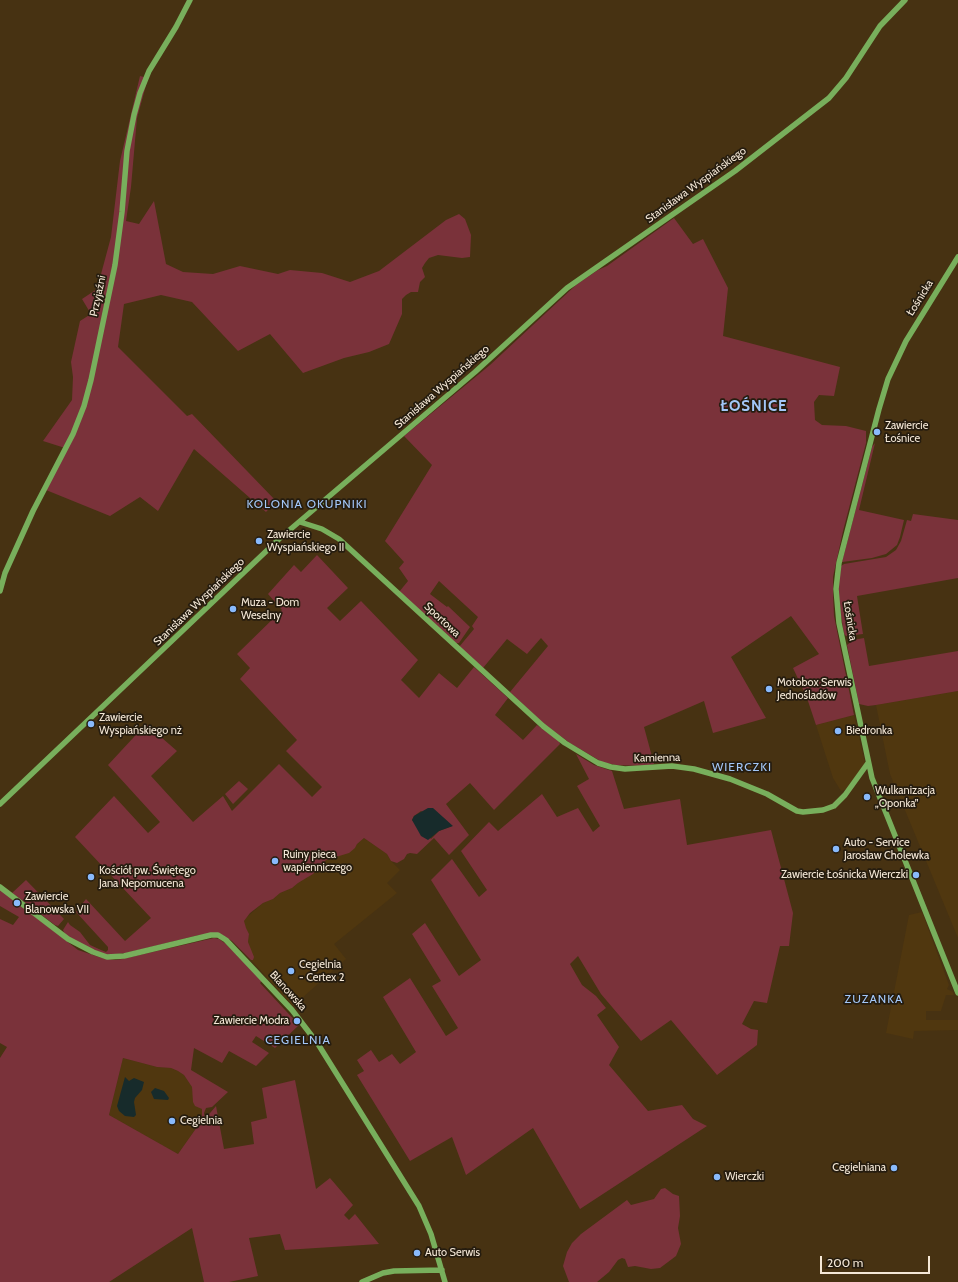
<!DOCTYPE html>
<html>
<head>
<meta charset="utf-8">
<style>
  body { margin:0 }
  #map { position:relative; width:958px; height:1282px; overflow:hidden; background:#473212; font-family:Cabin,sans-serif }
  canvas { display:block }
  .scale { position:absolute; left:820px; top:1256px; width:110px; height:18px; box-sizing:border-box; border:2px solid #f5e8d7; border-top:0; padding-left:5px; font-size:12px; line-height:14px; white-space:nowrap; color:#f5e8d7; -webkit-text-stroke:3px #251c0f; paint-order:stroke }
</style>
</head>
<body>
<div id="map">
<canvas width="958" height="1282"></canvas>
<div class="scale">200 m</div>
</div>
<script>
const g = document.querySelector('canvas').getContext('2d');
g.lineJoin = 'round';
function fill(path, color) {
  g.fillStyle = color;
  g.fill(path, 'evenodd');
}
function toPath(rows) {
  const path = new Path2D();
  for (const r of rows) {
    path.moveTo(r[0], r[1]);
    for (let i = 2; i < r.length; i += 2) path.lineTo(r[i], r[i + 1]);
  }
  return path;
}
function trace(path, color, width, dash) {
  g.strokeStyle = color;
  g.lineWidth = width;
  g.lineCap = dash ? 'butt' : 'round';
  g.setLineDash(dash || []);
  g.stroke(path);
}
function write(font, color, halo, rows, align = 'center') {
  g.font = font + ' Cabin,sans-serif';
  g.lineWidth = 3.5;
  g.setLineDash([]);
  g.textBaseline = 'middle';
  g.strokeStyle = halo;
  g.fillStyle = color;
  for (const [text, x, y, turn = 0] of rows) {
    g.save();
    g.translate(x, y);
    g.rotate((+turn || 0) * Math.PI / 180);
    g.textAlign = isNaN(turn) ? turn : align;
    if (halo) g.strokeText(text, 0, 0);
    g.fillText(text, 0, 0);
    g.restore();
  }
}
fill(toPath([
  [958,691,958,938,890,774,876,705],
  [854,715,865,763,847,789,841,791,833,778,816,725],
  [364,838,387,854,391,861,400,870,387,883,397,893,334,944,346,959,293,1006,251,960,253,960,248,942,249,934,245,928,244,921,246,918,263,903,273,899,280,893,292,888,298,883,313,874,326,860,355,848,357,844],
  [922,912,949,985,947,989,953,992,954,995,946,995,941,1011,926,1011,926,1020,958,1020,958,1030,914,1031,913,1039,886,1033,909,915],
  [123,1058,157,1067,171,1068,178,1071,184,1075,192,1087,193,1094,202,1109,202,1120,178,1154,109,1115]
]), '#50370f');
fill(toPath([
  [140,76,148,78,137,118,131,187,126,221,139,224,154,201,166,264,183,272,213,274,240,266,278,274,290,270,322,273,350,282,379,271,446,220,459,214,465,219,471,235,470,257,462,258,438,255,429,258,425,263,422,268,425,277,420,282,418,292,411,292,406,295,402,299,402,314,389,344,369,352,344,358,303,373,270,334,238,351,192,302,161,295,124,304,118,347,187,416,192,414,276,501,266,512,194,449,158,511,140,497,110,516,46,490,65,448,43,441,72,400,73,377,71,362,80,321,91,314,82,299,97,289,111,237,120,161],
  [674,218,693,244,703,239,728,288,723,336,840,367,834,396,819,395,814,402,815,420,822,425,846,426,866,431,866,443,843,531,833,577,833,594,834,616,854,715,816,725,807,698,793,668,819,654,791,616,731,657,766,718,713,733,704,701,644,727,654,764,645,766,616,765,602,762,570,743,543,723,510,692,548,646,541,638,527,654,507,639,483,668,459,647,474,629,472,626,478,617,439,581,430,594,447,607,448,606,470,627,459,643,456,643,399,592,408,581,399,568,404,562,385,541,432,465,404,436,490,365,576,285,598,270,607,266],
  [875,443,859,510,904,520,900,537,897,545,886,554,872,558,842,562,872,447],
  [913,514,958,520,958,578,857,596,863,634,846,636,844,634,838,598,838,587,841,566,844,564,886,557,896,550,901,541,907,520,911,521],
  [317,555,348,588,327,608,340,621,361,601,418,660,401,680,419,698,439,673,457,688,474,667,508,698,495,715,523,740,537,725,559,741,560,744,494,810,470,783,446,804,469,835,449,855,434,838,417,854,410,853,407,854,404,859,397,863,391,861,387,854,364,838,357,844,355,848,349,853,326,860,313,874,298,883,292,888,280,893,273,899,263,903,250,913,244,921,246,928,249,934,248,942,254,957,253,960,251,960,232,941,219,933,199,935,126,953,107,955,91,949,65,935,63,930,68,922,70,925,80,932,90,945,101,950,106,952,108,950,108,947,76,912,86,899,125,941,151,918,75,837,114,796,148,833,160,822,108,765,146,724,177,751,151,776,193,822,223,796,232,811,279,764,312,797,322,787,286,751,297,740,240,679,250,668,237,654,282,610,268,594,294,565,301,572],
  [421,811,452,826,439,831,431,839,412,820,414,816],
  [864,638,869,666,958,651,958,691,876,705,868,706,859,704,847,645,853,640],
  [576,754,594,765,612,771,624,809,680,799,687,845,771,830,793,913,789,946,780,946,767,1003,754,1001,742,1024,751,1029,758,1030,757,1045,717,1075,671,1020,641,1041,601,994,578,956,570,964,582,985,596,996,606,1008,597,1015,619,1047,609,1065,648,1111,682,1105,693,1119,707,1126,580,1209,533,1128,466,1175,452,1137,410,1161,357,1075,364,1071,357,1060,371,1050,379,1062,392,1054,400,1064,416,1052,383,997,410,978,446,1036,458,1028,432,986,441,981,412,934,425,923,459,976,481,960,431,880,452,859,479,897,487,890,461,851,489,822,498,831,542,794,557,817,578,808,593,832,600,826,577,786,589,779],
  [239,781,248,789,233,804,225,794],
  [26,880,64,919,58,926,55,925,12,893],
  [0,889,78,950,102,958,115,960,122,959,214,938,219,939,226,944,262,981,260,983,299,1025,275,1048,256,1036,252,1042,269,1053,256,1066,229,1051,222,1063,194,1048,191,1070,228,1092,212,1107,206,1108,204,1113,205,1119,216,1106,224,1149,254,1144,251,1122,267,1118,262,1088,295,1080,316,1189,330,1178,353,1205,344,1215,349,1220,355,1214,379,1244,285,1250,280,1234,249,1238,258,1276,229,1282,204,1282,192,1228,109,1282,0,1282,0,1058,7,1047,0,1043,0,919,13,925,19,917,0,906],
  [123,1058,157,1067,171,1068,178,1071,184,1075,192,1087,193,1102,195,1106,202,1109,202,1120,178,1154,109,1115],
  [665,1188,673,1194,679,1196,680,1216,678,1228,681,1244,676,1256,660,1268,651,1269,635,1266,628,1267,625,1259,622,1258,618,1260,609,1272,597,1282,569,1282,563,1266,567,1252,572,1243,581,1234,627,1200,631,1205,654,1199,661,1189]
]), '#7a323a');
fill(toPath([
  [428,808,433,808,453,826,439,831,428,840,421,836,412,820,414,816],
  [125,1077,129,1081,134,1078,144,1082,142,1090,135,1098,134,1102,136,1115,134,1117,125,1116,119,1111,117,1106],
  [155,1088,164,1091,169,1098,168,1100,154,1099,151,1092]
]), '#172b2b');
trace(toPath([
  [958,257,906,341,888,379,879,409,839,563,836,589,839,623,872,778,958,993],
  [300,522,322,529,339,539,543,726,565,743,598,763,611,767,625,769,672,766,694,769,730,779,767,794,797,811,803,812,823,810,834,806,845,795,868,763],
  [0,591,5,573,33,511,73,434,84,406,91,380,115,265,122,212,127,151,134,115,140,93,149,71,176,27,190,0],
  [0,804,279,539,475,372,567,288,735,171,829,98,846,78,880,26,905,0],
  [0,887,68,939,93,952,107,957,124,956,211,935,218,935,226,940,292,1010,318,1044,419,1206,431,1234,445,1282],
  [362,1282,383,1273,394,1271,442,1270]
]), '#78af5c', 5.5);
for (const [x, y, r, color] of [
  [877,432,4,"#89bafc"],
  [259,541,4,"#89bafc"],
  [233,609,4,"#89bafc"],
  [769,689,4,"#89bafc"],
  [91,724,4,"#89bafc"],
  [838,731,4,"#89bafc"],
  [867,797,4,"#89bafc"],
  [836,849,4,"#89bafc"],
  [275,861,4,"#89bafc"],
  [916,875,4,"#89bafc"],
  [91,877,4,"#89bafc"],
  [17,903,4,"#89bafc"],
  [291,971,4,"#89bafc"],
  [297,1021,4,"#89bafc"],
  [172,1121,4,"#89bafc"],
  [894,1168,4,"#89bafc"],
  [717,1177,4,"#89bafc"],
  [417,1253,4,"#89bafc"]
]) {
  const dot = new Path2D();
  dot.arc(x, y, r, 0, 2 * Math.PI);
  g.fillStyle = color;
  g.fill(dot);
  trace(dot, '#251c0f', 1.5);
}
write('11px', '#f5e8d7', '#251c0f', [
  ["Stanisława Wyspiańskiego",696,185,-36],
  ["Przyjaźni",98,296,-78],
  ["Łośnicka",920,298,-58],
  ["Stanisława Wyspiańskiego",442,387,-41],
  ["Stanisława Wyspiańskiego",199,602,-44],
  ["Sportowa",442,620,43],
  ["Łośnicka",850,621,81],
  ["Kamienna",657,758,-1],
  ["Blanowska",288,991,48]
]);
write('11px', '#f5e8d7', '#251c0f', [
  ["Zawiercie",885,426],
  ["Łośnice",885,439],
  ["Zawiercie",267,535],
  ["Wyspiańskiego II",267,548],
  ["Muza - Dom",241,603],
  ["Weselny",241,616],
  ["Motobox Serwis",777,683],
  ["Jednośladów",777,696],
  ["Zawiercie",99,718],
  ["Wyspiańskiego nż",99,731],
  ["Biedronka",846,731],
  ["Wulkanizacja",875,791],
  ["„Oponka”",875,804],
  ["Auto - Service",844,843],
  ["Jarosław Cholewka",844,856],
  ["Ruiny pieca",283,855],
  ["wapienniczego",283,868],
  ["Kościół pw. Świętego",99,871],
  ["Jana Nepomucena",99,884],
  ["Zawiercie Łośnicka Wierczki",908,875,"right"],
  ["Zawiercie",25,897],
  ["Blanowska VII",25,910],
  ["Cegielnia",299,965],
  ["- Certex 2",299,978],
  ["Zawiercie Modra",289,1021,"right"],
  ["Cegielnia",180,1121],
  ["Cegielniana",886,1168,"right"],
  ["Wierczki",725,1177],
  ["Auto Serwis",425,1253]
], 'left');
g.letterSpacing = '1px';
write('12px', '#a3c7f8', '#251c0f', [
  ["KOLONIA OKUPNIKI",307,504],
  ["WIERCZKI",742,767],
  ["ZUZANKA",874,999],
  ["CEGIELNIA",298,1040]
]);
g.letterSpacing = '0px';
g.letterSpacing = '1px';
write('bold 15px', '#a3c7f8', '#251c0f', [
  ["ŁOŚNICE",754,407]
]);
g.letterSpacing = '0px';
</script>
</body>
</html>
